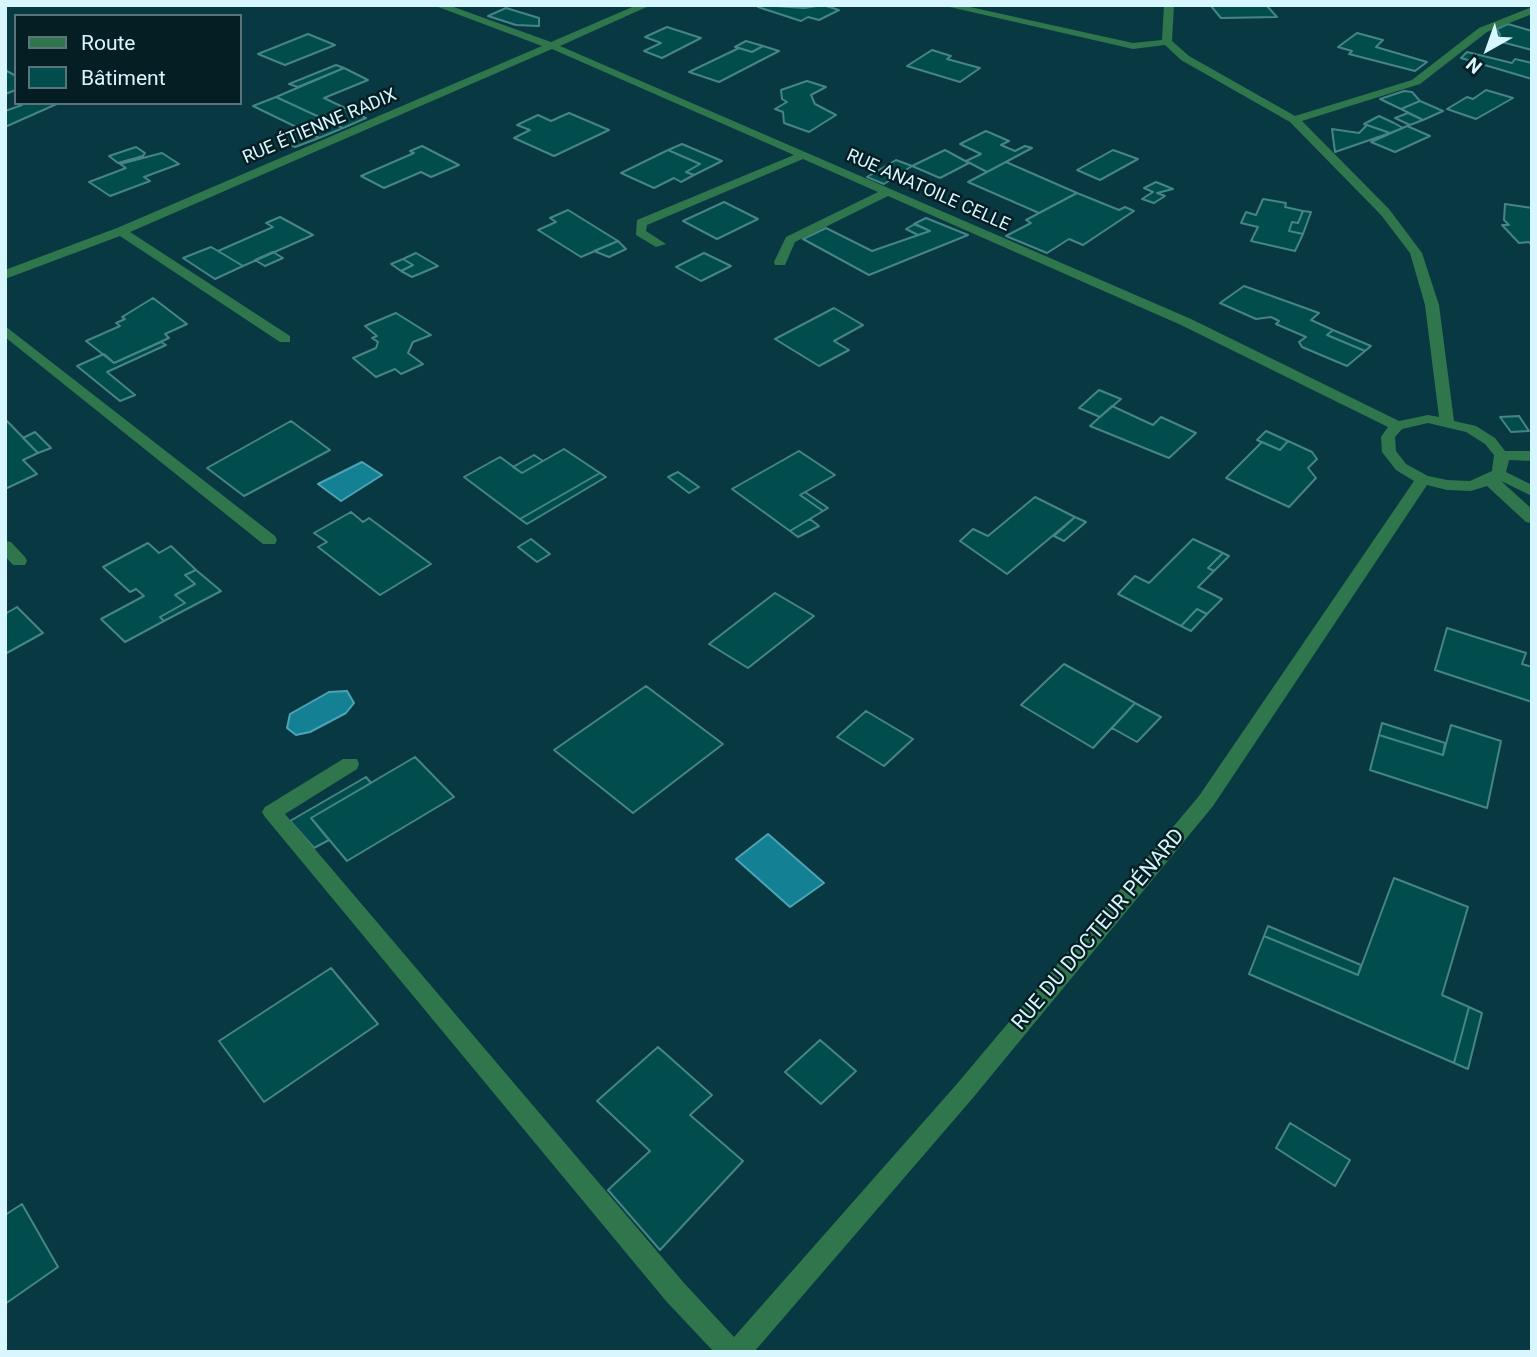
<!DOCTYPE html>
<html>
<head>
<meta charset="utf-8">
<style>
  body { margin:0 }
  #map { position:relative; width:1537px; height:1357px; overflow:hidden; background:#083943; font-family:Roboto,sans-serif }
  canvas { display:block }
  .frame { position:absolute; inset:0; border:7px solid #d8f6fd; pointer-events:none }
  .legend { position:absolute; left:14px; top:14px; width:228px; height:91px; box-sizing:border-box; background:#051e24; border:2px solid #59747b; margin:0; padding:9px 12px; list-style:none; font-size:21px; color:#d8f6fd }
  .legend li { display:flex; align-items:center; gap:14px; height:35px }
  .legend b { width:35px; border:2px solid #59747b }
  .north { position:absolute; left:1453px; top:14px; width:70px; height:70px; -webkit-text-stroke:5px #051e24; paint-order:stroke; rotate:220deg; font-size:19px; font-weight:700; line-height:28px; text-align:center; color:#d8f6fd }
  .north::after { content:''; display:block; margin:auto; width:24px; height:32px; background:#d8f6fd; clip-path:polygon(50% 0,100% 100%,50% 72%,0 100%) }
</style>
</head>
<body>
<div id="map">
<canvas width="1537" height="1357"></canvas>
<div class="frame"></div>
<ul class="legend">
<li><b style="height:9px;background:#30764c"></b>Route</li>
<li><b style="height:19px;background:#014d4d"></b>Bâtiment</li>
</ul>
<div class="north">N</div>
</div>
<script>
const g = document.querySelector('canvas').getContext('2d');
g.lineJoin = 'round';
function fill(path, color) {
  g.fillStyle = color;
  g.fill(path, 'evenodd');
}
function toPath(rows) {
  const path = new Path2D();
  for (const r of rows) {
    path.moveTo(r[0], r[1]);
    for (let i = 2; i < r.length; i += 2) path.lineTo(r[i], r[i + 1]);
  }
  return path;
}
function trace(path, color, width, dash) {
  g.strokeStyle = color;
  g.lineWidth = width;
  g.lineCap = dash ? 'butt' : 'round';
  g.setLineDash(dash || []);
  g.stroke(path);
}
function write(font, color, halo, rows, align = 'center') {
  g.font = font + ' Roboto,sans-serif';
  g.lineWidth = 5;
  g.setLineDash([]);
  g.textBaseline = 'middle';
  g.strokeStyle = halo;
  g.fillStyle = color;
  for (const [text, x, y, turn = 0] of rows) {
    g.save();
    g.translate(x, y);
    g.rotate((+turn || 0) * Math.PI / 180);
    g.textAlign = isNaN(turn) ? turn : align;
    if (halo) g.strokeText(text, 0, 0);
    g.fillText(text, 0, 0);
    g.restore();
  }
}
const water = toPath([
  [362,462,382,475,341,501,318,484,362,462],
  [347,691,354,703,346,713,310,732,296,735,287,728,290,714,329,692,347,691],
  [768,834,824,883,790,907,736,859,768,834]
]);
fill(water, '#138094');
trace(water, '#4ea3b4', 2);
const building = toPath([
  [762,5,804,8,823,5,839,10,819,20,808,17,801,21,758,7,762,5],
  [1229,5,1266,5,1277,17,1221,18,1211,6,1229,5],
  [506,8,539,18,539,26,516,25,488,16,506,8],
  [1508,24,1532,31,1532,50,1494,40,1500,35,1497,29,1508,24],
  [667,27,701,38,662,58,644,51,661,43,645,37,667,27],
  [1357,33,1383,40,1376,47,1427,62,1415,71,1349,54,1352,51,1338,47,1357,33],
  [308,34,335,45,285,65,258,54,308,34],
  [746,41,763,46,752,52,735,47,746,41],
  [763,46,779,51,719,82,689,72,739,48,752,52,763,46],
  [932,50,951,56,947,59,980,68,960,82,907,66,932,50],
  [1467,52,1512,63,1515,59,1532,63,1532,79,1461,58,1467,52],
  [336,65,344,68,298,87,289,84,336,65],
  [344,68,368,80,324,98,366,118,343,128,276,97,344,68],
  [5,70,16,76,16,90,5,94,5,70],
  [807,81,826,87,811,95,815,104,836,115,809,132,784,123,783,112,775,109,787,102,782,99,781,90,807,81],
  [1486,90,1513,98,1476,119,1447,109,1467,97,1473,99,1486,90],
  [1404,91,1412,92,1420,101,1401,109,1380,99,1404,91],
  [276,97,343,128,319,138,253,106,276,97],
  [1420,101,1443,111,1423,120,1401,109,1420,101],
  [19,103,59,103,5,127,5,111,22,105,19,103],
  [569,113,609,130,554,156,514,138,530,130,517,125,538,115,551,121,569,113],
  [1408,113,1423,120,1410,125,1395,118,1408,113],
  [1379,116,1394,123,1403,128,1390,133,1364,124,1379,116],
  [1367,125,1390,133,1335,152,1332,129,1359,133,1367,125],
  [1407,126,1430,136,1395,152,1371,142,1407,126],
  [301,129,319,138,295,147,278,139,301,129],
  [986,131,1009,141,1001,145,1015,151,1025,146,1032,148,987,172,966,161,981,154,960,144,986,131],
  [682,144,722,161,694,175,686,172,700,164,668,150,682,144],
  [422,146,459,165,431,177,421,172,384,188,361,176,414,153,410,151,422,146],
  [136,147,145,153,143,156,118,163,109,156,136,147],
  [668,150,700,164,686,172,694,175,681,182,674,178,654,188,621,173,668,150],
  [945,150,969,163,940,178,912,166,945,150],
  [1113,150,1138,159,1100,180,1077,170,1113,150],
  [162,153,179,164,144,177,150,181,110,196,89,182,126,168,120,164,162,153],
  [896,160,912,166,884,184,867,177,896,160],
  [1006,162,1077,193,1039,213,968,182,1006,162],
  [1156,182,1173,189,1157,193,1165,196,1154,203,1142,199,1153,192,1144,188,1156,182],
  [1077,193,1119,210,1125,207,1134,211,1083,245,1069,239,1047,253,1006,236,1031,223,1026,220,1077,193],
  [1263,199,1286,203,1285,207,1303,211,1298,223,1292,222,1289,231,1303,234,1295,251,1251,241,1258,227,1241,223,1246,212,1256,215,1263,199],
  [724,202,758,219,717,239,683,221,724,202],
  [1505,204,1532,208,1532,246,1529,242,1519,243,1502,225,1509,225,1504,220,1505,204],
  [568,210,618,241,581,257,538,230,556,222,550,218,568,210],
  [1303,211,1311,212,1303,234,1289,231,1292,222,1298,223,1303,211],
  [280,217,313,235,243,266,218,251,273,227,266,223,280,217],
  [926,218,968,235,869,275,803,239,826,228,872,251,930,231,914,224,926,218],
  [915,224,930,231,918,235,906,229,915,224],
  [618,241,626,249,609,257,594,251,618,241],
  [211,247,218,251,243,266,215,279,183,258,211,247],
  [273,252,283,258,265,266,255,260,273,252],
  [416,253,438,266,412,277,401,271,413,265,403,259,416,253],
  [704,253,731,266,701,281,676,267,704,253],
  [403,259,413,265,401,271,391,264,403,259],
  [1244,286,1319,313,1311,320,1333,330,1327,335,1365,351,1347,366,1302,347,1299,342,1306,337,1276,324,1279,321,1271,317,1256,319,1220,303,1244,286],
  [153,298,187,324,165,334,169,338,114,363,86,341,120,326,116,323,125,319,122,317,153,298],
  [834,308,863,325,834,341,849,350,819,366,775,339,834,308],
  [396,313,431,335,413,342,408,353,423,364,401,374,395,369,376,377,353,358,376,348,378,342,372,338,377,336,365,326,396,313],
  [1333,330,1371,346,1365,351,1327,335,1333,330],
  [161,342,166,345,107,372,135,395,120,401,77,366,104,354,114,363,161,342],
  [1099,390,1121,399,1100,417,1079,408,1099,390],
  [1112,406,1153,425,1161,417,1196,433,1169,458,1090,426,1112,406],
  [1519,416,1529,431,1511,432,1500,417,1519,416],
  [5,419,38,453,23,460,37,474,5,489,5,419],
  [291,421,330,450,244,496,207,468,291,421],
  [1266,431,1288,441,1280,450,1257,440,1266,431],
  [35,432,51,448,38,453,23,438,35,432],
  [1288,441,1312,452,1317,459,1308,468,1316,478,1289,507,1226,478,1262,442,1280,450,1288,441],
  [564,449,600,473,520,519,464,477,500,457,522,473,564,449],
  [799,451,835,475,800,495,823,511,790,531,732,489,799,451],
  [534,455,543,461,522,473,513,467,534,455],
  [678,472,699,487,689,493,668,477,678,472],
  [600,473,606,477,527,524,520,519,600,473],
  [805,492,828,508,823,511,800,495,805,492],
  [1035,497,1075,517,1007,574,960,541,973,529,988,536,1035,497],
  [351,512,363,522,369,518,431,564,380,595,318,547,327,542,314,533,351,512],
  [1075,517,1086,522,1064,541,1054,536,1075,517],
  [810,519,819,526,798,537,790,531,810,519],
  [531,539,550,554,537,562,518,547,531,539],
  [1193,539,1223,553,1208,568,1214,571,1198,587,1222,599,1207,614,1197,609,1181,626,1118,594,1135,576,1149,583,1193,539],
  [148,543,159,553,171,546,196,570,185,575,195,584,175,595,185,603,160,617,164,621,125,642,101,619,144,596,136,589,130,592,103,567,148,543],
  [1223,553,1229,556,1214,571,1208,568,1223,553],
  [196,570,221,591,164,621,160,617,185,603,175,595,195,584,185,575,196,570],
  [775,593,814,616,748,668,709,644,775,593],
  [17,607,43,633,5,654,5,614,17,607],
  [1197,609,1207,614,1191,631,1181,626,1197,609],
  [1447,628,1526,653,1522,664,1532,667,1532,702,1435,670,1447,628],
  [1064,664,1135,703,1093,748,1021,705,1064,664],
  [646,686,723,744,633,813,554,750,646,686],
  [1135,703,1161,717,1137,742,1112,728,1135,703],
  [866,711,913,739,884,766,837,737,866,711],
  [1382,723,1445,743,1443,755,1379,735,1382,723],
  [1451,725,1501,741,1487,808,1370,770,1379,735,1443,755,1451,725],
  [415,757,454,797,347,861,311,818,415,757],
  [366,777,371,783,311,818,329,840,314,848,290,821,366,777],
  [1394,878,1468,907,1442,995,1469,1007,1454,1063,1249,974,1264,936,1358,975,1394,878],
  [1268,926,1361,965,1358,975,1264,936,1268,926],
  [331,968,378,1024,264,1102,219,1041,331,968],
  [1469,1007,1482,1013,1468,1069,1454,1063,1469,1007],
  [820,1040,856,1071,821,1104,785,1072,820,1040],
  [658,1047,712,1095,690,1115,743,1161,660,1250,608,1190,650,1151,597,1101,658,1047],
  [1290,1123,1350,1160,1335,1186,1276,1148,1290,1123],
  [22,1204,58,1267,5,1304,5,1215,22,1204]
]);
fill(building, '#014d4d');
trace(building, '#478585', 2);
fill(toPath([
  [433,5,448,5,551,42,637,5,651,5,560,46,1191,319,1399,421,1428,415,1439,417,1425,305,1410,253,1381,215,1290,122,1181,60,1165,45,1133,49,941,5,961,5,1133,43,1162,40,1164,5,1174,5,1172,41,1189,56,1295,116,1412,80,1479,28,1532,7,1532,14,1487,32,1420,84,1302,121,1389,209,1422,253,1439,305,1454,421,1476,426,1495,438,1505,451,1532,451,1532,461,1509,460,1506,472,1532,485,1532,496,1501,481,1532,509,1532,523,1526,522,1487,486,1471,491,1447,490,1427,485,1213,806,972,1099,754,1352,714,1352,666,1301,265,817,262,812,265,807,343,759,357,759,359,764,357,769,285,814,684,1283,734,1337,956,1085,1199,796,1414,481,1396,470,1382,452,1381,437,1388,427,1181,325,888,196,795,242,785,265,775,265,774,262,786,237,878,192,803,159,647,225,646,231,666,244,656,247,636,235,637,220,794,155,552,49,130,232,290,336,290,342,280,342,120,236,5,279,5,270,117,228,542,46,433,5],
  [1428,423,1466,432,1485,444,1494,455,1492,471,1470,481,1447,480,1428,476,1406,464,1396,451,1395,437,1402,429,1428,423],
  [5,326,275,536,277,540,275,544,263,544,5,337,5,326],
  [5,541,11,542,25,557,27,561,25,565,13,565,5,556,5,541]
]), '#30764c');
write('18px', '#d8f6fd', '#051e24', [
  ["RUE ÉTIENNE RADIX",320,127,-23],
  ["RUE ANATOILE CELLE",928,191,24]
]);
write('21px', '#d8f6fd', '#051e24', [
  ["RUE DU DOCTEUR PÉNARD",1099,930,-50]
]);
</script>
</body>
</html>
